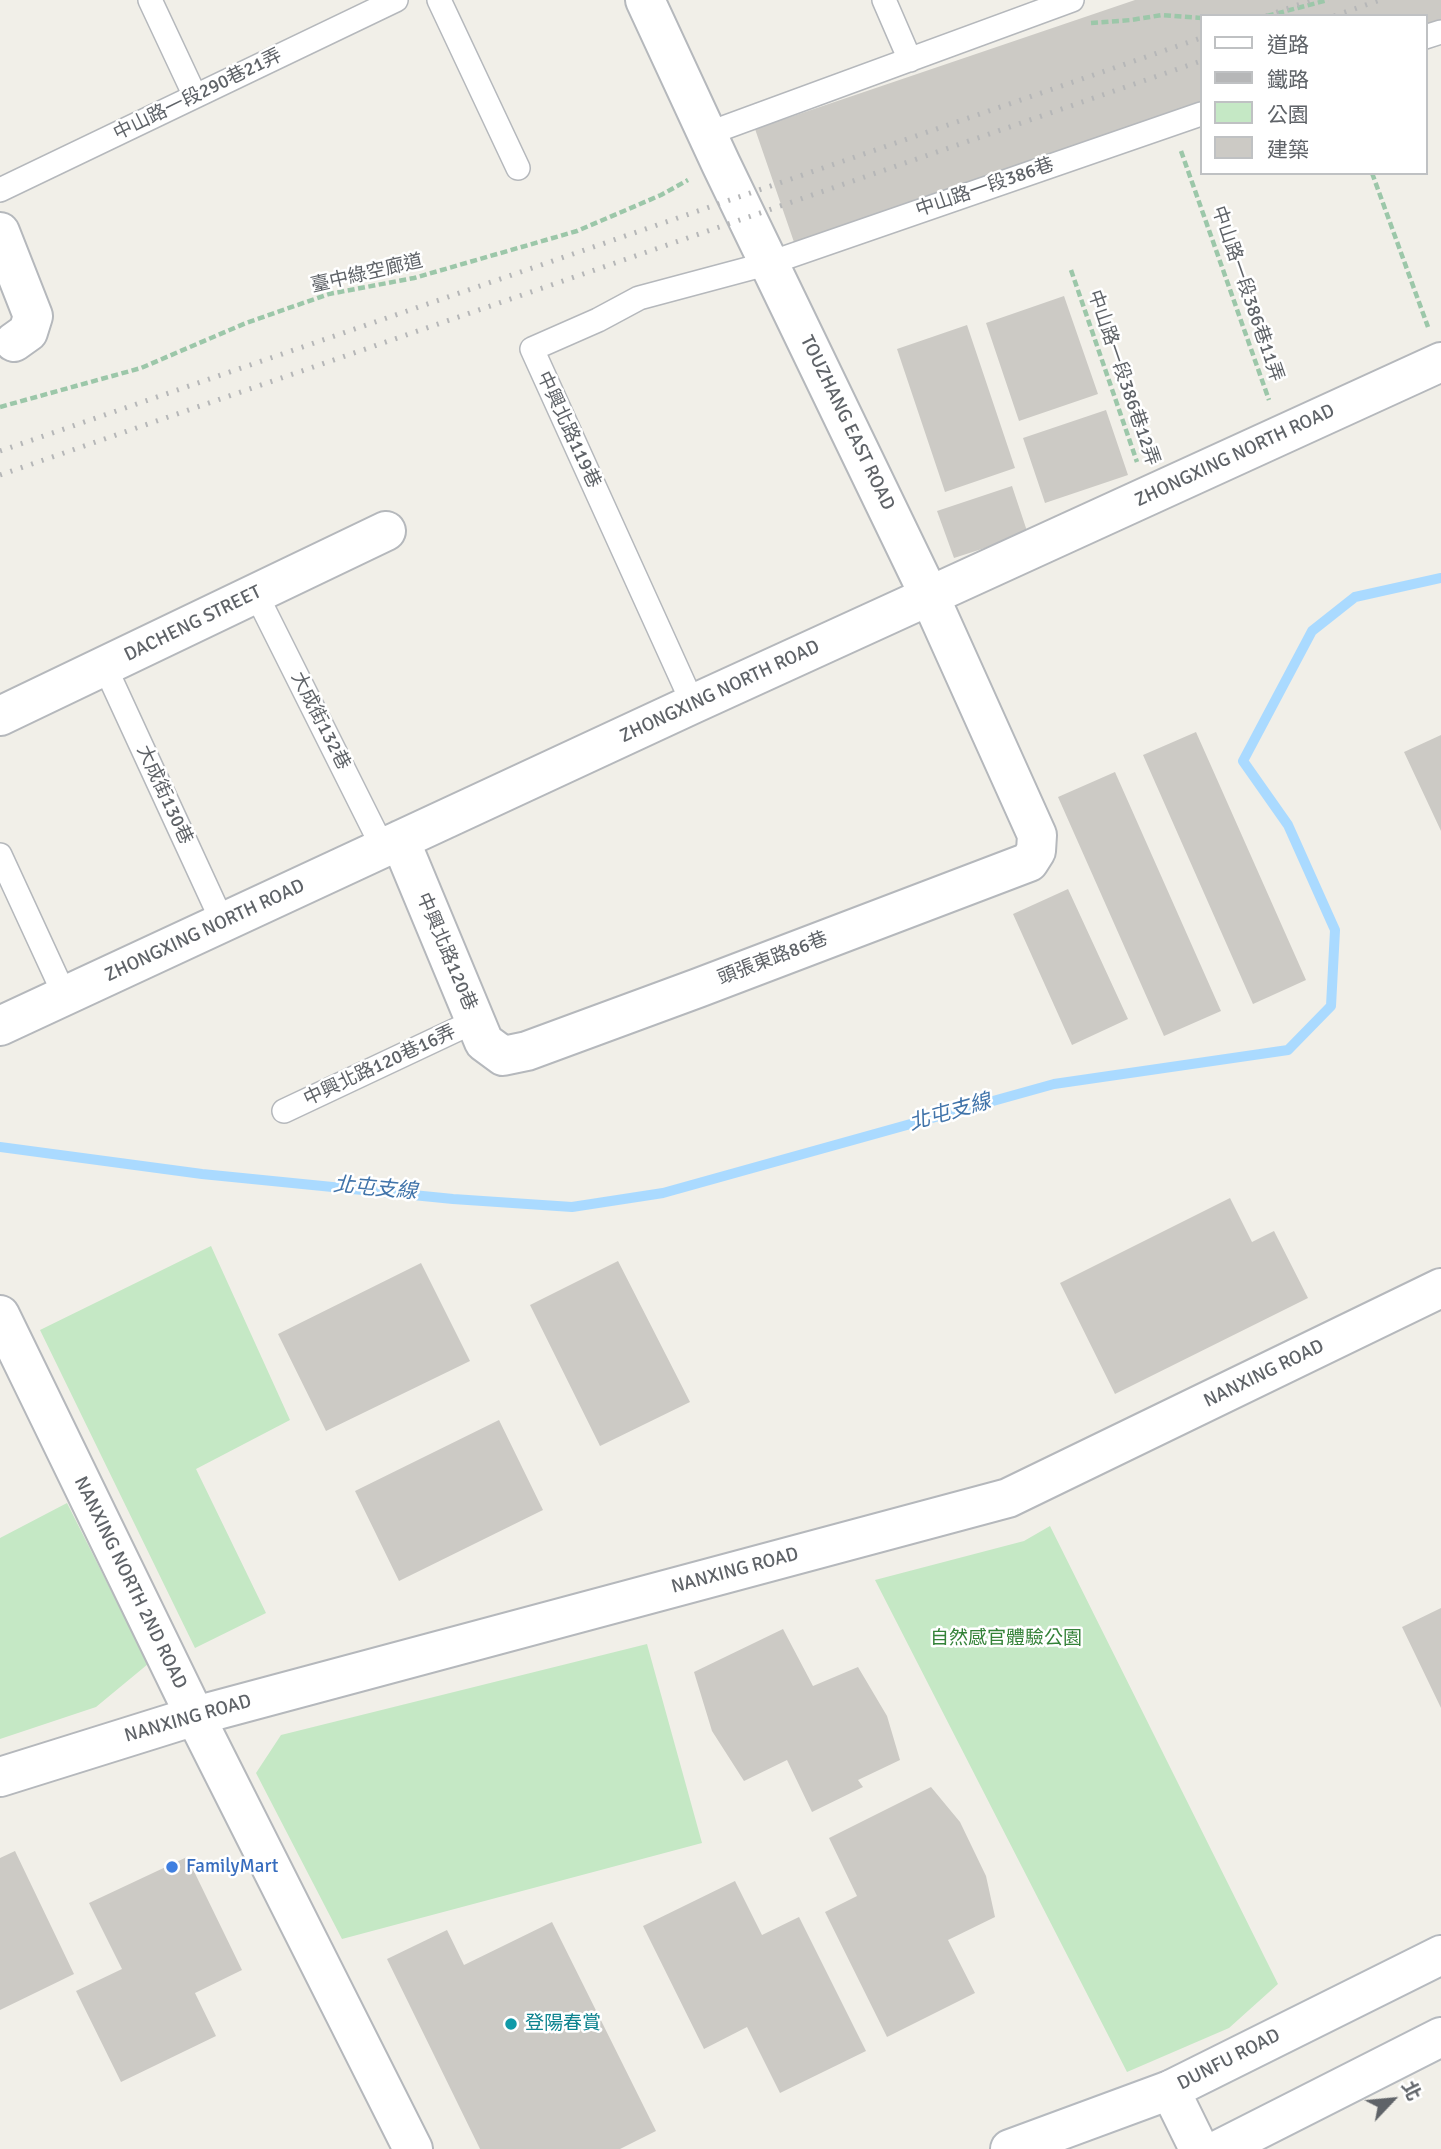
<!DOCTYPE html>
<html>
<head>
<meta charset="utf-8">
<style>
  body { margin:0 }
  #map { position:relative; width:1441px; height:2149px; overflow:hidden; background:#f1efe8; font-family:Signika,"Noto Sans TC",sans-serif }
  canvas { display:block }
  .legend { position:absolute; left:1200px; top:14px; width:228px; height:161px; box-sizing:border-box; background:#fff; border:2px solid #bfc1c3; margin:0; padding:9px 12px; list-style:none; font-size:21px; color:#5f6368 }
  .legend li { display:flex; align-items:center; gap:14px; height:35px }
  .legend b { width:35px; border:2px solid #bfc1c3 }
  .north { position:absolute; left:1357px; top:2065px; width:70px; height:70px; -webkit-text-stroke:5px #fff; paint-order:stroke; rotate:64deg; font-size:19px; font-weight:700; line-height:28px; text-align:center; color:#5f6368 }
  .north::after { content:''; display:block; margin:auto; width:24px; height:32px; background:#5f6368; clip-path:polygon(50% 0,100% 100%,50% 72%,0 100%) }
</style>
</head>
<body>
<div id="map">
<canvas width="1441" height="2149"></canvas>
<ul class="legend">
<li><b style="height:9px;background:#fff"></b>道路</li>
<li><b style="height:9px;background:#b6b7b8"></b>鐵路</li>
<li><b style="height:19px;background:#c5e8c5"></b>公園</li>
<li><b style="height:19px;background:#cccac5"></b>建築</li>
</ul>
<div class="north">北</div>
</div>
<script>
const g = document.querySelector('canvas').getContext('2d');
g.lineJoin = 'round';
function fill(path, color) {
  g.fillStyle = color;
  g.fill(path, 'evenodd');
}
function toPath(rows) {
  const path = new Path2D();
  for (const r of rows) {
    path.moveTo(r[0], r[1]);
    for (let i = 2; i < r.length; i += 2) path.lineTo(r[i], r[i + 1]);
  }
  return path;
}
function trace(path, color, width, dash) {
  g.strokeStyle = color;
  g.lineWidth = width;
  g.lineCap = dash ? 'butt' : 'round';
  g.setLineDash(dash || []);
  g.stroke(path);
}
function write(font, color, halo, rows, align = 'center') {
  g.font = font + ' Signika,"Noto Sans TC",sans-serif';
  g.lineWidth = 5;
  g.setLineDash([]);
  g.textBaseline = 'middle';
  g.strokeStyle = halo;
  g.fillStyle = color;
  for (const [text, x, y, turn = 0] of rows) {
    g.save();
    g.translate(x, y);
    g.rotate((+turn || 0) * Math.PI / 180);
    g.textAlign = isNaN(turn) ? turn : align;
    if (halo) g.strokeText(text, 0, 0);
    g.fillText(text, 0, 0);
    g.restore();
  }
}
fill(toPath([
  [211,1246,290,1420,196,1469,266,1613,195,1648,40,1330],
  [67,1503,148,1664,96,1707,0,1739,0,1538],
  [1050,1526,1278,1984,1229,2028,1127,2072,875,1580,1024,1541],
  [647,1644,702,1843,342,1939,256,1773,281,1735]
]), '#c5e8c5');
trace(toPath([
  [0,1147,202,1174,453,1199,572,1207,663,1193,1054,1084,1288,1050,1331,1006,1335,930,1288,825,1243,761,1312,631,1355,597,1441,578]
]), '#aadaff', 10);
fill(toPath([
  [1135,0,1441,0,1441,27,1425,32,1425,16,1201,16,1201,108,795,245,755,129],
  [1064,296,1098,394,1019,421,986,323],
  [967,325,1015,468,945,492,897,349],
  [1106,410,1128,475,1045,503,1023,438],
  [1012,486,1028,534,954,558,937,511],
  [1196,732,1306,980,1253,1004,1143,755],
  [1441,735,1441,831,1404,752],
  [1115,772,1221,1011,1164,1036,1058,797],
  [1068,889,1128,1019,1072,1045,1013,914],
  [1230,1198,1252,1242,1274,1231,1308,1298,1115,1394,1060,1283],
  [618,1261,690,1402,600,1446,530,1305],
  [421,1263,470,1361,326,1431,278,1334],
  [499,1420,543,1510,399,1581,355,1491],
  [1441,1608,1441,1708,1402,1627],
  [783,1629,813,1686,858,1667,887,1716,900,1760,858,1780,863,1787,812,1812,787,1760,744,1781,712,1731,694,1672],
  [931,1787,960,1822,986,1876,995,1917,948,1940,975,1993,887,2037,825,1912,857,1896,829,1838],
  [15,1851,74,1974,0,2010,0,1858],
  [187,1857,242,1970,195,1993,216,2036,121,2082,76,1991,122,1969,89,1903],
  [735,1881,762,1935,799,1917,866,2051,780,2093,747,2027,704,2049,643,1926],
  [552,1922,656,2131,620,2149,480,2149,387,1959,447,1930,464,1965]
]), '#cccac5');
const lane = toPath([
  [150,0,195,96],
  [439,0,518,168],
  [884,0,910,60],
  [1425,37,1441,32],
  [707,134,1072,0],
  [0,190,396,0],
  [256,594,383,848],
  [105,667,223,923],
  [693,704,532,349,598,320,639,298,770,263,1201,114],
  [0,855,65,996],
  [284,1111,475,1021]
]);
const street = toPath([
  [0,232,33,316,28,332,14,342],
  [0,716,386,531],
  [400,840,484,1042,503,1056,527,1051,698,988,1029,862,1036,851,1037,835,929,595,721,164,645,0],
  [0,1026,693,704,1441,362],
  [0,1315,195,1716,413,2149],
  [0,1777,195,1716,1008,1498,1441,1288],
  [1170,2090,1199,2149]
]);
const secondary = toPath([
  [1010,2149,1170,2090,1441,1955],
  [1220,2149,1441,2037]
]);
trace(lane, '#b5b8bc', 26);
trace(street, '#b5b8bc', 42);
trace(secondary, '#b6babf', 42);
trace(toPath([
  [1267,16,1328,0],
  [1091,23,1131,20,1162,15,1201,18],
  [1181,151,1269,400],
  [1372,173,1428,327],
  [1071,270,1137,462],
  [0,407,141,368,246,323,329,294,414,278,577,231,661,195,688,180]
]), '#9cc7a9', 4.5, [7, 3.5]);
trace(lane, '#fff', 23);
trace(street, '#fff', 38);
trace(secondary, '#fff', 38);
trace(toPath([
  [1266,16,1312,0],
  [1334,16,1380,0],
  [0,451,1201,38],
  [0,475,1201,61]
]), '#b6b7b8', 5, [2, 9]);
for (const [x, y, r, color] of [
  [172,1867,7,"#3f7fe0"],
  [511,2024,7,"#0f9aa8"]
]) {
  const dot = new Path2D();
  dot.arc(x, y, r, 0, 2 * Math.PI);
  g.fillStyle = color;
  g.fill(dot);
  trace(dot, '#fff', 2.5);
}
write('19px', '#5f6368', '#fff', [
  ["中山路一段290巷21弄",198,95,-26],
  ["中山路一段386巷",985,188,-19],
  ["臺中綠空廊道",367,274,-13],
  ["中山路一段386巷11弄",1247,294,71],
  ["中山路一段386巷12弄",1123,378,71],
  ["TOUZHANG EAST ROAD",847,423,64],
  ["中興北路119巷",568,430,65],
  ["ZHONGXING NORTH ROAD",1235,456,-25],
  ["DACHENG STREET",193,624,-26],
  ["ZHONGXING NORTH ROAD",720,692,-25],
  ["大成街132巷",320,721,63],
  ["大成街130巷",164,795,65],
  ["ZHONGXING NORTH ROAD",205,931,-25],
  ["中興北路120巷",446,952,67],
  ["頭張東路86巷",773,959,-21],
  ["中興北路120巷16弄",380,1066,-25],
  ["NANXING ROAD",1264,1374,-26],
  ["NANXING ROAD",735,1571,-15],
  ["NANXING NORTH 2ND ROAD",130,1583,64],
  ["NANXING ROAD",188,1719,-16],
  ["DUNFU ROAD",1229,2060,-27]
]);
write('19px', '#348238', '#fff', [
  ["自然感官體驗公園",1006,1639]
]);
write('19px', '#366cbe', '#fff', [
  ["FamilyMart",186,1867]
], 'left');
write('19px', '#0d838f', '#fff', [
  ["登陽春賞",525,2024]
], 'left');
write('italic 21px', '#4174aa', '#fff', [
  ["北屯支線",950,1113,-16],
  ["北屯支線",375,1189,5]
]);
</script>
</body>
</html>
